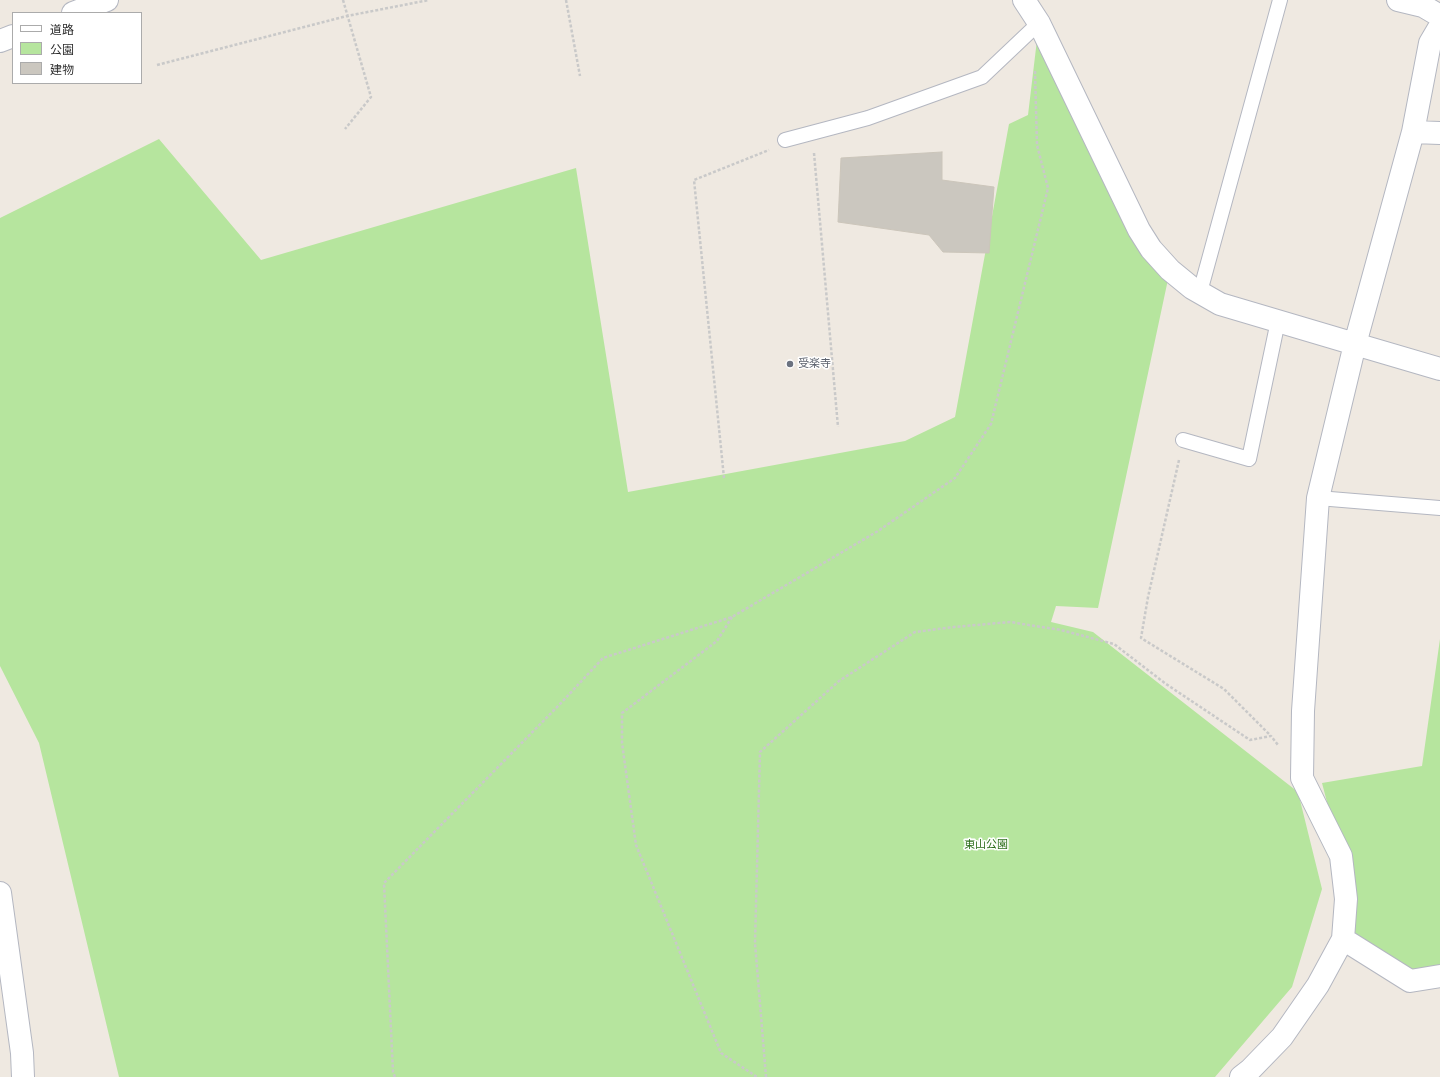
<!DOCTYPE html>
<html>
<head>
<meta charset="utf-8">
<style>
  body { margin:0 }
  #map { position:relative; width:1440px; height:1077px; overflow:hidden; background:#efe9e1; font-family:Mulish,"Noto Sans JP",sans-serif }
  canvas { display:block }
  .legend { position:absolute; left:12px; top:12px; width:130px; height:72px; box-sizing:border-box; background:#fff; border:1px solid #ababab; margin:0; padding:5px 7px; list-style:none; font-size:12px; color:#2e2e2e }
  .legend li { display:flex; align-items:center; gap:8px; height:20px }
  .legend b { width:20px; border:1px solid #ababab }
</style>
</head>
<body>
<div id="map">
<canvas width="1440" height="1077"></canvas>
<ul class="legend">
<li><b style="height:5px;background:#fff"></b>道路</li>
<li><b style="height:11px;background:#b6e59e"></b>公園</li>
<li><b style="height:11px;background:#cbc7bf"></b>建物</li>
</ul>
</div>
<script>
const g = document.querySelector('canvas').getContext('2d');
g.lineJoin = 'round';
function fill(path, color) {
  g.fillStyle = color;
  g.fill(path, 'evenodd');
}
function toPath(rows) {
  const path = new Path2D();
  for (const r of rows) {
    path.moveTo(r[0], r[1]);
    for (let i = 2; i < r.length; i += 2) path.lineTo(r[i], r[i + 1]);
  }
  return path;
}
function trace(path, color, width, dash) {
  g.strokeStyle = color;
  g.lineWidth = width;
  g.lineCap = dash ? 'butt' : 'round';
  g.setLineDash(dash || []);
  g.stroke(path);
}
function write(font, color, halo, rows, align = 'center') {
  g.font = font + ' Mulish,"Noto Sans JP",sans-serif';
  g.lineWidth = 3;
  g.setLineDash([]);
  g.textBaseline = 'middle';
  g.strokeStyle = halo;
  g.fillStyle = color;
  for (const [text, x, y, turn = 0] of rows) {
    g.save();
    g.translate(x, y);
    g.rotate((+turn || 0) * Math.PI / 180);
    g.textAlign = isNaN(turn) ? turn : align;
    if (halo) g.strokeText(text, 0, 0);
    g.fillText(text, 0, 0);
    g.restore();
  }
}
fill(toPath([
  [1039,23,1170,270,1098,608,1056,606,1051,622,1093,632,1298,792,1322,889,1292,987,1215,1077,119,1077,39,743,0,666,0,218,159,139,261,260,576,168,628,492,905,441,955,417,1009,124,1028,115],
  [1440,639,1440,976,1410,981,1343,939,1341,856,1322,783,1422,766]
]), '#b6e59e');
const building = toPath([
  [942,152,942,180,994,187,989,253,943,252,929,235,838,222,841,158,942,152]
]);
fill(building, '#cbc7bf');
trace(building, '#cbc5ba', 1);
const lane = toPath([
  [785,140,868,118,982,77,1039,23],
  [1200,292,1280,0],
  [1183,440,1249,459,1278,321],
  [1318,498,1440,508]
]);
const street = toPath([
  [1024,0,1039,23,1139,230,1151,249,1170,270,1192,288,1220,304,1355,344],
  [1398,0,1423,6,1440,16],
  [73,13,107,0],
  [0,41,13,36],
  [1413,132,1440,133],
  [0,893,22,1053,23,1077],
  [1343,939,1410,981,1440,976],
  [1241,1077,1250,1070,1282,1037,1318,985,1343,939,1346,899,1341,856,1302,778,1303,711,1318,498,1355,344,1413,132,1430,43,1440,26]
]);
const secondary = toPath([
  [1355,344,1440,369]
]);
trace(lane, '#b4b7c1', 16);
trace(street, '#b4b7c1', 24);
trace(secondary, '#b4b7c1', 24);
trace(toPath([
  [343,0,371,97,345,129],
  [566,0,580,76],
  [157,65,347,16,429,0],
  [814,153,838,427],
  [1179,460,1148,597,1141,638,1224,689,1270,735],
  [724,478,694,180,769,150],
  [732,617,717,641,622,713,622,743,636,845,721,1053,757,1077],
  [395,1077,393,1072,384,883,561,703,603,658,732,617,878,531,955,478,991,424,1048,188,1037,145,1035,71],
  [766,1077,755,943,760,752,839,681,915,632,954,627,1010,622,1061,630,1114,644,1166,684,1250,740,1271,736,1278,745]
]), '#c9c9c9', 2.5, [3, 2]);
trace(lane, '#fff', 14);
trace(street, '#fff', 22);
trace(secondary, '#fff', 22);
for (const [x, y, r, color] of [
  [790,364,4,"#6b7280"]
]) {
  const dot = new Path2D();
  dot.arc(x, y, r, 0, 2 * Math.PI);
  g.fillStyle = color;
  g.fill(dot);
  trace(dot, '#fff', 1.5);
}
write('11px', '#5b616d', '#fff', [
  ["受楽寺",798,364]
], 'left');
write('11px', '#2c6e1b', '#fff', [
  ["東山公園",986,845]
]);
</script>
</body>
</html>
